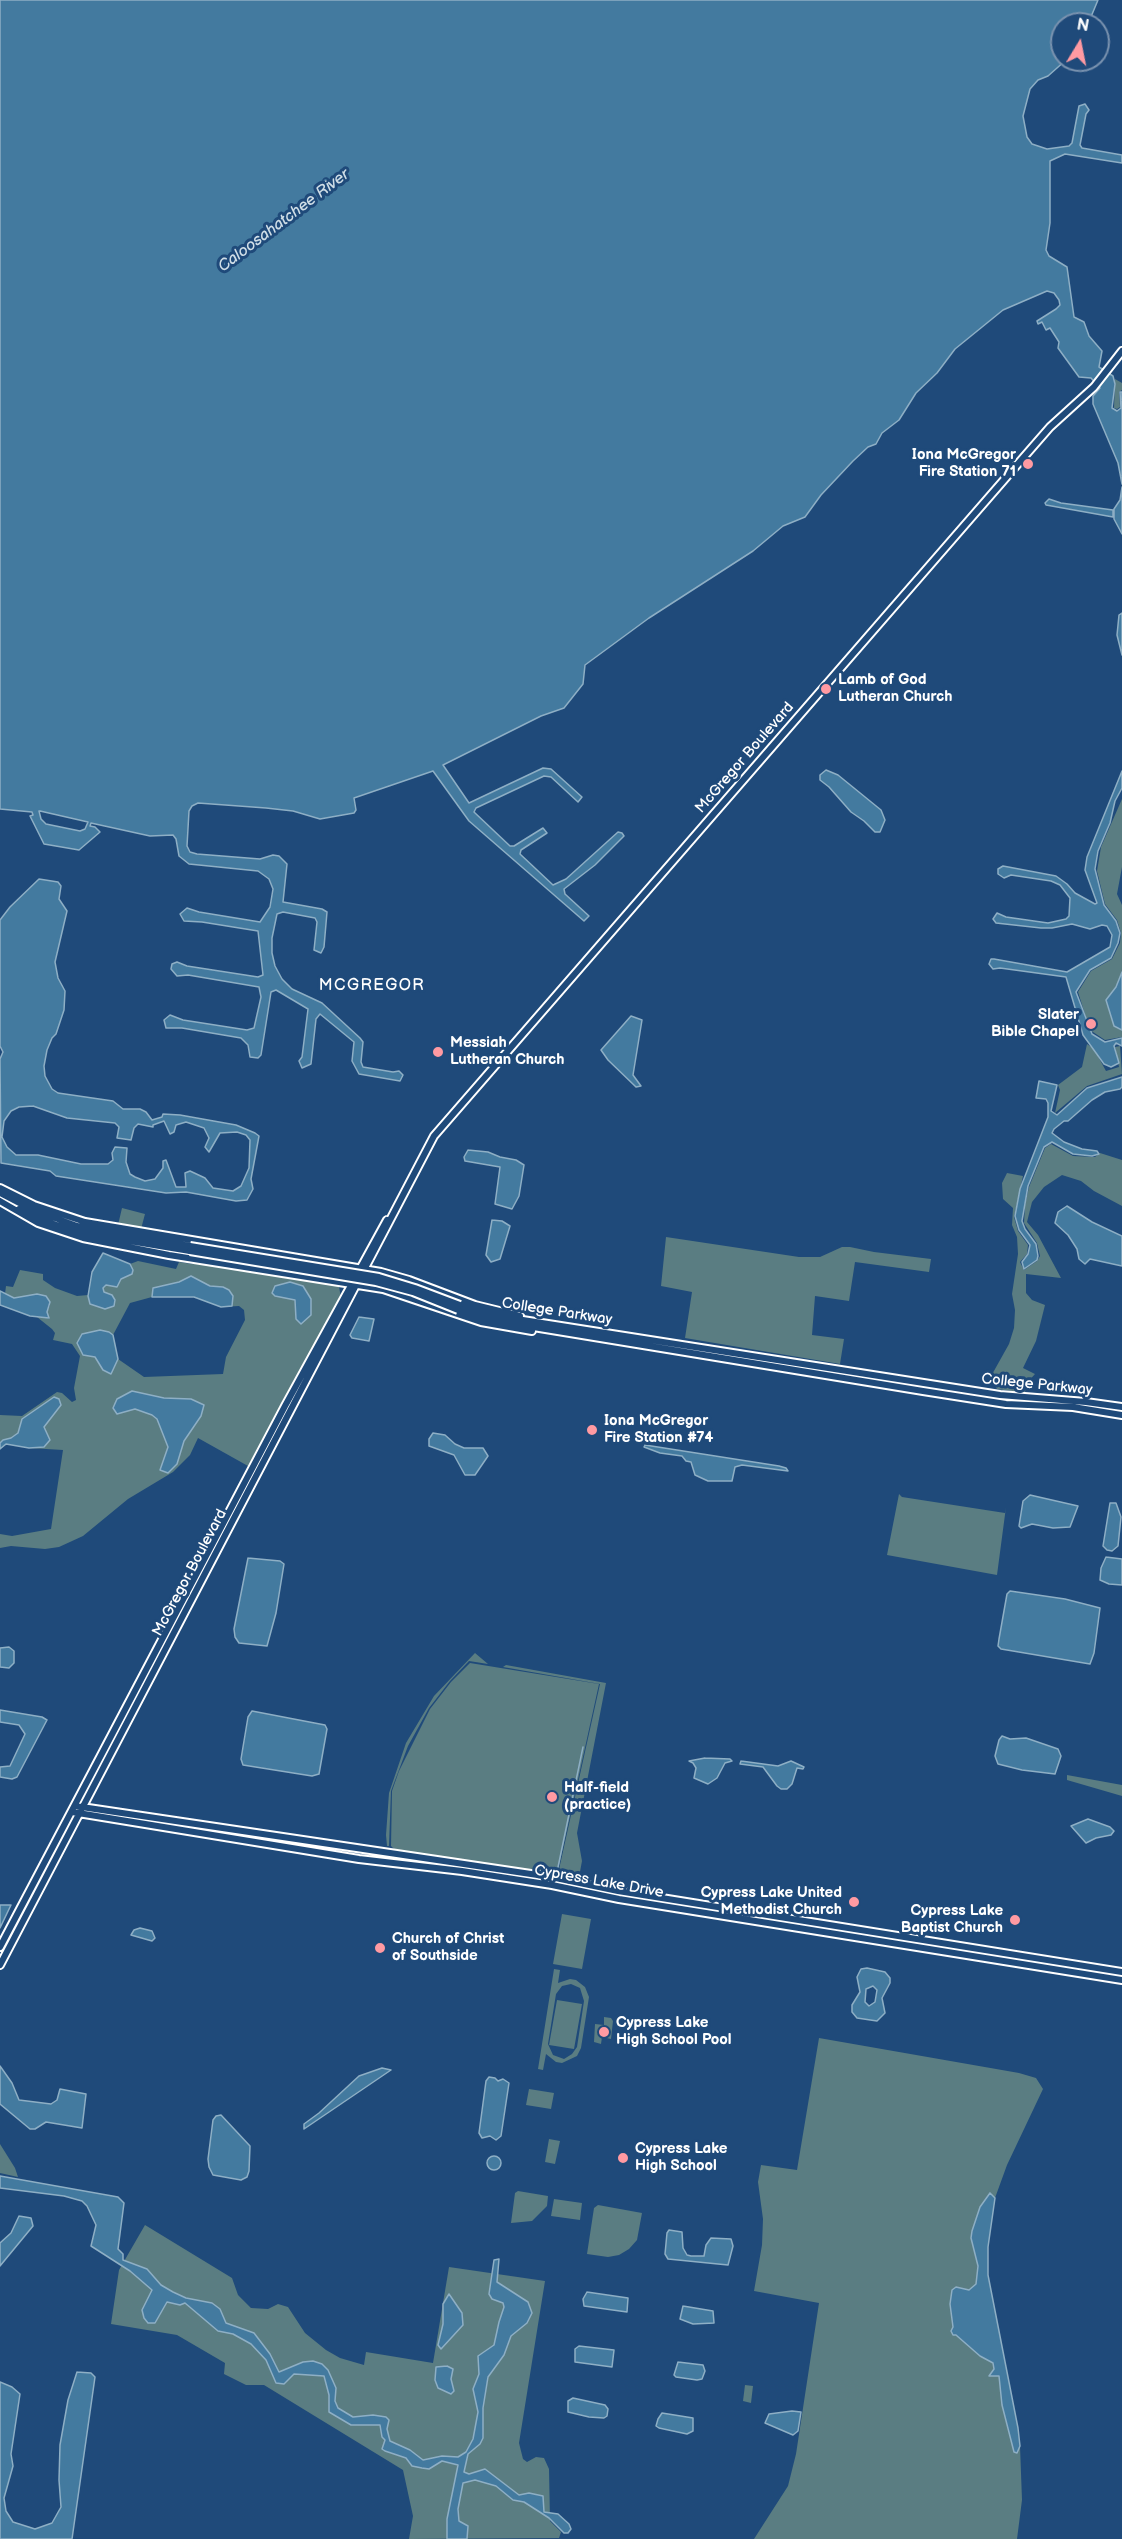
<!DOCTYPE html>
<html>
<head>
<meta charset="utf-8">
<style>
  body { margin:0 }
  #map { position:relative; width:1122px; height:2539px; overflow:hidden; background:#1f4a7a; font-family:"Balsamiq Sans",sans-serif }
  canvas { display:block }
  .north { position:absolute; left:1050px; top:12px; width:60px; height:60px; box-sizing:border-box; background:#1f4a7a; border:2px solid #7992af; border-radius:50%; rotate:10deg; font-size:16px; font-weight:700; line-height:24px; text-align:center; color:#fff }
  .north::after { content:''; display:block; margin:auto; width:21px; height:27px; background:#ff9aa2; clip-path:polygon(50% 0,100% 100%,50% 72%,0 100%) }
</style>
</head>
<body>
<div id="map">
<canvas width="1122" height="2539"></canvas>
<div class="north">N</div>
</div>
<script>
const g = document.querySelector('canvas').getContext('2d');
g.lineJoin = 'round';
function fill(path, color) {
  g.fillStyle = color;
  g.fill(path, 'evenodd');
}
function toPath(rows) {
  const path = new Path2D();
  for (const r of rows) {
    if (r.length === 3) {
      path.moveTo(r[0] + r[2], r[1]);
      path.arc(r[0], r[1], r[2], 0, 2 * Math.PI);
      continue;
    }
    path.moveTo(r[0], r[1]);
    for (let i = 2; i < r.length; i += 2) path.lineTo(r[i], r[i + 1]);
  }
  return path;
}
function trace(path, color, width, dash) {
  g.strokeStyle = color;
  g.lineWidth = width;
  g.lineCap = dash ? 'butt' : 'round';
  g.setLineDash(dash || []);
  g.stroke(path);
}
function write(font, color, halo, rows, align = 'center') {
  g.font = font + ' "Balsamiq Sans",sans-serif';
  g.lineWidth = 6;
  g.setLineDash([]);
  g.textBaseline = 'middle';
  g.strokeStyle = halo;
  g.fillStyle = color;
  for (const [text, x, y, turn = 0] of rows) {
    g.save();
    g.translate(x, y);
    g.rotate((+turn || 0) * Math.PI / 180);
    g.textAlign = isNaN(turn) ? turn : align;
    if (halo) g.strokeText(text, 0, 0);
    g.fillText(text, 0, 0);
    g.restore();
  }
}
fill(toPath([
  [1115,379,1122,383,1122,390,1119,392,1120,407,1117,409,1114,408],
  [1122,799,1122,867,1117,894,1122,905,1122,972,1116,987,1106,1000,1114,1026,1122,1030,1122,1037,1105,1040,1090,1030,1078,992,1091,971,1112,959,1120,943,1121,933,1117,920,1105,904,1097,871,1101,847],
  [1087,1044,1094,1049,1106,1071,1119,1067,1115,1047,1120,1046,1122,1074,1087,1086,1055,1113,1060,1090,1058,1085,1082,1067],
  [1051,1144,1073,1156,1095,1157,1100,1153,1122,1160,1122,1206,1094,1191,1081,1181,1062,1175,1044,1187,1032,1202,1027,1222,1038,1235,1061,1278,1026,1274,1026,1293,1032,1300,1045,1305,1036,1341,1023,1368,1035,1374,1026,1384,1025,1393,997,1389,990,1378,1009,1344,1014,1328,1015,1310,1012,1294,1018,1254,1017,1237,1012,1225,1013,1208,1003,1199,1002,1183,1007,1173,1023,1176,1014,1217,1018,1231,1028,1245,1027,1254,1020,1262,1024,1270,1037,1261,1040,1256,1037,1243,1024,1223,1025,1205,1029,1187,1045,1148],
  [122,1208,145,1214,141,1229,118,1225],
  [666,1237,799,1257,820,1257,842,1247,850,1247,874,1252,931,1259,929,1272,855,1262,849,1301,815,1296,812,1335,844,1339,840,1364,685,1338,692,1292,661,1286],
  [103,1253,130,1264,138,1261,176,1269,179,1262,192,1264,197,1262,335,1285,339,1287,341,1297,248,1466,198,1438,190,1455,173,1472,128,1499,83,1536,59,1547,45,1549,11,1546,0,1548,0,1534,12,1536,51,1529,63,1450,29,1448,12,1444,1,1446,0,1449,0,1415,22,1416,57,1392,62,1393,72,1402,76,1400,74,1388,80,1356,72,1344,53,1340,55,1333,52,1329,37,1317,44,1316,49,1319,47,1312,50,1305,30,1296,19,1299,9,1297,5,1294,6,1286,13,1287,20,1270,43,1274,43,1280,55,1288,77,1296,88,1295,92,1272],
  [152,1297,194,1297,221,1307,239,1306,244,1310,245,1320,226,1357,223,1374,144,1377,118,1359,113,1335,130,1303],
  [899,1494,902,1497,1005,1513,1006,1507,997,1575,887,1555],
  [475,1653,488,1664,469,1661,450,1681,429,1708,408,1746,391,1791,389,1846,387,1846,386,1835,389,1793,406,1743,434,1696],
  [470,1663,599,1684,557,1875,396,1851,391,1846,392,1791,399,1771,430,1709,451,1682],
  [506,1665,606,1683,577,1833,582,1861,579,1877,558,1874,600,1684,503,1667],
  [1067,1775,1122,1785,1122,1796,1067,1780],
  [562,1914,591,1919,582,1969,553,1964],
  [554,1969,560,1970,558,1983,570,1979,576,1980,585,1987,589,1997,581,2048,577,2056,562,2063,556,2062,546,2054,543,2070,538,2069],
  [571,1984,580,1988,584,2001,577,2047,572,2054,564,2059,553,2055,548,2044,556,1994,562,1986],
  [557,2000,582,2004,574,2049,549,2045],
  [604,2017,611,2018,613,2021,611,2039,602,2037,601,2044,594,2042,595,2024,604,2025],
  [819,2038,1019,2073,1036,2078,1043,2089,1007,2165,995,2198,988,2247,988,2275,996,2324,1020,2446,1022,2500,1017,2539,754,2539,788,2486,796,2454,819,2303,754,2291,762,2245,763,2219,758,2182,761,2165,797,2170],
  [529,2089,554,2093,551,2109,526,2105],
  [549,2139,560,2141,555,2164,545,2162],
  [0,2144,15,2168,18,2177,0,2173],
  [518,2191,548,2196,547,2206,532,2221,511,2223,515,2193],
  [554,2199,582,2203,580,2220,551,2216],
  [598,2205,642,2213,637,2240,629,2249,619,2255,608,2257,587,2254,594,2208],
  [145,2225,232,2278,238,2295,251,2308,268,2309,278,2304,288,2307,305,2333,326,2350,340,2358,364,2365,366,2352,433,2363,449,2267,545,2281,519,2443,523,2459,527,2462,536,2457,544,2458,549,2469,550,2521,561,2532,559,2538,409,2539,413,2516,403,2470,264,2385,246,2385,224,2374,225,2363,177,2335,111,2324,119,2270],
  [745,2385,753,2386,751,2403,743,2401]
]), '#5a7d82');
const water = toPath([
  [0,0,1098,0,1088,24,1062,24,1062,60,1066,60,1048,76,1038,80,1030,89,1023,116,1027,137,1032,144,1047,149,1069,146,1072,143,1079,106,1085,104,1089,110,1086,114,1080,145,1082,148,1122,155,1122,163,1065,154,1050,161,1050,223,1046,250,1049,256,1067,267,1074,317,1084,322,1089,336,1102,351,1099,367,1113,376,1115,384,1112,408,1117,411,1121,408,1120,392,1122,392,1122,484,1118,463,1093,404,1093,396,1100,388,1091,378,1079,377,1058,348,1059,342,1050,328,1046,330,1042,322,1038,324,1037,321,1056,309,1060,305,1059,300,1054,293,1047,291,1003,310,955,349,937,373,916,393,899,420,882,433,876,444,868,447,853,461,821,495,805,517,783,526,753,551,649,618,585,665,583,684,564,708,541,716,443,765,469,803,543,768,551,769,582,797,578,802,551,777,544,776,476,808,474,812,510,846,514,846,543,828,547,833,521,850,520,854,553,885,566,879,618,832,622,833,624,836,595,865,564,889,565,894,589,916,584,921,469,821,433,771,354,798,356,810,354,813,320,819,293,811,266,808,198,803,192,806,189,811,187,846,190,852,197,854,260,859,273,855,279,856,287,864,283,902,322,909,327,912,324,947,321,953,314,950,317,922,315,918,283,912,277,914,272,938,272,953,275,966,282,979,292,989,322,1003,360,1038,363,1042,361,1062,363,1067,393,1072,399,1071,403,1075,400,1081,359,1074,352,1061,354,1042,320,1014,316,1019,311,1064,302,1068,299,1061,302,1057,308,1009,276,990,271,992,261,1055,258,1058,250,1057,248,1045,241,1038,182,1028,166,1028,164,1020,170,1015,183,1020,247,1030,254,1028,261,997,259,987,188,975,177,976,171,969,172,964,177,962,187,966,258,977,263,975,258,931,202,922,184,921,180,914,187,908,199,912,260,922,270,907,273,889,269,879,258,871,189,864,179,856,176,839,173,835,150,836,91,823,90,826,95,827,100,832,79,850,44,844,30,816,33,815,32,812,0,809,0,0],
  [39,811,40,811,88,822,85,829,80,831,46,824,41,819,39,811],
  [1122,487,1122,534,1114,519,1114,509,1120,500,1122,487],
  [1049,499,1061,503,1113,510,1113,517,1046,505,1045,503,1049,499],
  [1122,613,1122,655,1117,635,1119,615,1122,613],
  [826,770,838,775,881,810,885,820,880,832,875,832,864,821,851,812,829,787,820,780,820,775,826,770],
  [1122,771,1122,788,1115,801,1110,823,1098,851,1095,869,1104,905,1116,921,1120,933,1118,943,1111,958,1090,970,1076,992,1092,1034,1105,1042,1122,1038,1122,1046,1116,1043,1114,1046,1119,1063,1111,1067,1104,1064,1083,1035,1066,977,1000,968,993,969,989,964,991,959,994,959,1067,972,1110,947,1112,935,1107,926,1102,925,1090,929,1072,924,1052,928,1041,928,996,923,993,919,997,913,1006,917,1048,923,1066,919,1069,916,1070,898,1060,885,1051,881,1011,875,1004,878,998,874,998,869,1003,866,1056,876,1067,884,1075,893,1095,904,1097,903,1085,870,1087,857,1122,771],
  [39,879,58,882,61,886,59,899,67,911,55,962,58,978,65,991,64,1010,56,1034,52,1038,47,1050,44,1066,45,1076,52,1089,58,1093,113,1101,123,1109,140,1109,146,1112,152,1120,162,1117,163,1114,180,1115,236,1125,255,1133,259,1136,251,1179,253,1189,247,1200,236,1201,186,1192,166,1193,56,1176,50,1171,1,1163,0,1059,3,1052,0,1046,0,920,10,907,39,879],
  [33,1106,67,1118,115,1123,119,1127,117,1138,131,1140,134,1128,138,1124,153,1127,153,1125,164,1121,170,1134,174,1132,176,1125,186,1122,204,1128,209,1138,205,1147,209,1152,220,1133,237,1132,246,1135,250,1140,249,1168,241,1186,233,1191,213,1188,205,1178,190,1171,185,1173,186,1187,176,1187,166,1160,163,1161,163,1168,155,1179,145,1181,135,1177,130,1174,126,1162,127,1148,115,1147,112,1153,113,1160,108,1164,81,1164,38,1155,16,1155,7,1147,2,1137,4,1121,11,1111,19,1107,33,1106],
  [1122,972,1122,1030,1114,1026,1106,1000,1116,987,1122,972],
  [631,1016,642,1020,633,1075,641,1086,636,1087,608,1060,601,1050,631,1016],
  [1122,1077,1122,1087,1120,1089,1105,1092,1092,1100,1068,1121,1064,1121,1054,1129,1052,1133,1064,1142,1082,1149,1097,1151,1099,1154,1092,1156,1073,1154,1052,1142,1044,1147,1028,1186,1022,1221,1025,1229,1036,1244,1038,1256,1037,1260,1024,1269,1022,1262,1028,1254,1030,1245,1019,1230,1015,1216,1020,1189,1048,1117,1048,1103,1046,1099,1036,1098,1039,1081,1057,1085,1051,1111,1057,1115,1087,1088,1122,1077],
  [468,1150,488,1152,500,1157,516,1160,524,1165,519,1196,512,1209,495,1204,500,1167,465,1161,464,1157,468,1150],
  [1067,1206,1092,1222,1122,1236,1122,1266,1090,1259,1085,1264,1079,1259,1077,1249,1068,1235,1055,1223,1058,1212,1067,1206],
  [492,1220,502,1221,510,1226,500,1259,491,1262,486,1255,492,1220],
  [103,1253,130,1264,133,1270,132,1274,121,1279,117,1287,106,1285,103,1288,104,1292,112,1295,115,1300,114,1306,105,1309,90,1304,88,1296,92,1272,103,1253],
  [191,1276,210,1286,223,1287,229,1290,233,1296,232,1306,221,1307,194,1297,152,1297,153,1288,179,1282,191,1276],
  [290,1282,303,1286,311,1299,311,1315,301,1324,296,1319,295,1300,275,1296,272,1293,275,1286,290,1282],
  [0,1291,14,1298,37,1294,46,1296,50,1302,47,1312,49,1318,30,1316,0,1305,0,1291],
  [359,1317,374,1319,369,1341,352,1338,350,1335,359,1317],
  [100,1330,109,1332,113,1335,118,1359,111,1374,103,1370,95,1357,83,1355,77,1343,82,1334,100,1330],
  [132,1391,164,1398,191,1399,204,1405,201,1416,184,1441,177,1464,168,1473,160,1470,168,1447,157,1419,152,1415,135,1409,117,1414,113,1408,117,1399,132,1391],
  [54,1397,59,1399,61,1405,44,1427,50,1440,44,1447,29,1448,6,1444,0,1449,0,1443,3,1440,11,1438,18,1433,22,1419,54,1397],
  [433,1433,445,1435,455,1444,464,1448,483,1448,488,1456,475,1475,465,1475,454,1455,429,1446,429,1439,433,1433],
  [645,1445,779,1466,786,1468,788,1471,742,1465,735,1467,732,1481,708,1481,695,1475,691,1462,686,1461,682,1456,660,1453,644,1447,645,1445],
  [1030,1495,1078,1506,1070,1527,1053,1528,1032,1524,1021,1528,1019,1526,1023,1501,1030,1495],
  [1110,1503,1116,1503,1121,1517,1118,1546,1112,1551,1107,1550,1103,1546,1110,1503],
  [1106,1557,1122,1559,1122,1585,1109,1584,1100,1580,1101,1568,1106,1557],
  [248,1558,280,1561,284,1564,276,1613,267,1646,239,1643,235,1637,234,1629,248,1558],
  [1010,1591,1065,1599,1100,1608,1094,1653,1090,1664,1001,1649,998,1646,999,1639,1007,1594,1010,1591],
  [9,1647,14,1651,14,1663,9,1668,0,1667,0,1648,9,1647],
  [0,1710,42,1717,47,1720,17,1777,12,1779,0,1777,0,1767,10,1766,25,1734,19,1725,0,1722,0,1710],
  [252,1711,325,1725,327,1729,319,1774,312,1776,243,1765,241,1759,248,1717,252,1711],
  [1002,1736,1010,1739,1026,1738,1058,1749,1061,1756,1055,1774,1022,1770,998,1764,995,1756,999,1740,1002,1736],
  [705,1758,730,1759,732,1761,725,1763,717,1778,708,1784,694,1778,696,1768,693,1763,689,1761,705,1758],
  [741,1761,778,1766,791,1761,804,1767,803,1769,797,1768,792,1784,787,1789,781,1789,777,1786,763,1767,740,1764,741,1761],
  [1088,1819,1110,1827,1114,1831,1111,1835,1096,1838,1086,1843,1071,1826,1088,1819],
  [0,1905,11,1905,0,1928,0,1905],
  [140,1928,152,1931,155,1938,152,1941,131,1935,134,1930,140,1928],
  [867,1968,885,1972,890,1978,890,1983,882,1998,885,2013,877,2021,857,2018,852,2012,852,2005,860,1992,857,1977,861,1969,867,1968],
  [873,1986,877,1990,875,2002,869,2006,865,2002,866,1989,873,1986],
  [0,2066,12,2083,19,2100,51,2104,57,2100,60,2089,86,2094,82,2128,46,2122,35,2129,30,2129,0,2104,0,2066],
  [382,2068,391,2070,304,2129,304,2124,319,2113,359,2076,382,2068],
  [489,2077,495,2078,498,2081,503,2079,509,2083,501,2136,496,2140,490,2136,482,2138,479,2133,486,2081,489,2077],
  [221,2115,250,2146,249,2171,247,2177,241,2180,213,2175,209,2167,208,2159,213,2120,216,2116,221,2115],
  [494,2163,7],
  [0,2176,118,2197,124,2203,118,2249,123,2254,123,2260,147,2269,161,2285,173,2292,186,2298,212,2303,220,2309,226,2323,254,2333,270,2354,279,2372,303,2362,313,2361,322,2364,328,2370,336,2388,335,2401,338,2408,353,2417,373,2415,386,2417,389,2420,387,2429,390,2441,410,2450,423,2460,442,2456,458,2457,466,2452,473,2439,478,2412,473,2389,479,2374,478,2356,494,2345,499,2322,504,2307,503,2303,492,2299,489,2294,494,2260,499,2259,497,2282,528,2302,532,2313,527,2323,511,2336,504,2355,488,2377,483,2408,483,2438,480,2444,468,2454,464,2472,469,2474,485,2469,519,2495,529,2493,543,2496,544,2512,558,2514,569,2524,571,2529,568,2533,564,2533,549,2518,524,2502,513,2500,496,2486,475,2480,463,2483,458,2509,459,2521,468,2526,467,2539,447,2539,447,2519,458,2465,442,2461,429,2469,422,2468,412,2466,406,2458,385,2451,382,2449,385,2440,382,2437,380,2425,351,2425,329,2412,329,2395,324,2376,294,2374,284,2384,276,2383,266,2360,251,2344,233,2334,218,2331,185,2303,180,2305,167,2302,155,2323,148,2323,144,2318,142,2310,152,2290,130,2271,91,2246,96,2225,87,2206,82,2201,64,2196,0,2188,0,2176],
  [990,2193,995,2198,988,2247,988,2275,1018,2428,1020,2446,1017,2453,1014,2452,1002,2405,999,2376,989,2376,994,2369,993,2363,980,2356,956,2335,953,2335,951,2331,953,2327,950,2304,952,2290,956,2287,969,2290,976,2284,978,2266,971,2238,972,2231,980,2207,990,2193],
  [19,2216,31,2218,33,2226,0,2266,0,2243,11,2233,19,2216],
  [669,2230,682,2232,683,2248,687,2255,691,2256,704,2256,706,2245,711,2238,731,2239,733,2246,728,2265,668,2259,665,2254,667,2233,669,2230],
  [587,2292,628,2298,627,2312,584,2306,583,2299,587,2292],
  [449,2294,462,2313,463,2325,441,2349,438,2345,443,2324,443,2304,449,2294],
  [683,2306,713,2311,714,2323,693,2324,680,2319,683,2306],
  [579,2346,614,2350,612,2367,575,2362,575,2349,579,2346],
  [678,2362,703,2365,705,2371,702,2379,697,2380,676,2377,674,2375,678,2362],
  [447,2366,453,2369,451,2379,454,2391,451,2394,438,2388,435,2380,436,2367,447,2366],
  [77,2372,91,2373,95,2377,72,2539,0,2539,0,2382,12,2387,20,2394,11,2454,13,2466,4,2498,6,2511,13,2522,35,2529,52,2523,61,2507,59,2480,60,2445,68,2400,77,2372],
  [573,2398,605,2405,608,2409,607,2416,604,2418,589,2417,568,2412,568,2401,573,2398],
  [792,2411,801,2412,798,2431,793,2435,765,2423,769,2414,792,2411],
  [662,2413,693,2418,693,2431,687,2434,659,2428,656,2426,658,2419,662,2413]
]);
fill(water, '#437a9f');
trace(water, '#8eafc5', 1.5);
trace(toPath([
  [557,1872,583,1747]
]), '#8eafc5', 1.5);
const major = toPath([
  [0,1188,34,1205,85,1222,381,1272,409,1280,475,1305,520,1316],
  [0,1193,33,1210,77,1226,190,1246],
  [0,1201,38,1223,83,1238,169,1255,383,1289,481,1322,532,1331],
  [19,1209,56,1225,87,1234,190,1251],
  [460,1305,510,1318,1000,1395,1086,1402,1122,1407],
  [458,1310,509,1323,923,1391,1006,1404,1073,1407,1122,1415],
  [75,1806,551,1877,618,1891,1122,1972],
  [72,1812,359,1859,462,1871,552,1885,619,1899,1122,1980],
  [0,1947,285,1406,387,1220],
  [0,1965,434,1136,1023,458,1050,427,1094,387,1122,351]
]);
trace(major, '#fff', 10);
trace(major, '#1f4a7a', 6);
const majorBridge = toPath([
  [190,1246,379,1277,415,1288,460,1305],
  [190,1251,376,1282,413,1292,458,1310]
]);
trace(majorBridge, '#fff', 10, []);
trace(majorBridge, '#1f4a7a', 6);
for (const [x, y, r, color] of [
  [1028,464,6,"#ff9aa2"],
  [826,689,6,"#ff9aa2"],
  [1091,1024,6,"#ff9aa2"],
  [438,1052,6,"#ff9aa2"],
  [592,1430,6,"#ff9aa2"],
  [552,1797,6,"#ff9aa2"],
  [854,1902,6,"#ff9aa2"],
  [1015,1920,6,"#ff9aa2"],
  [380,1948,6,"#ff9aa2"],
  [604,2032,6,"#ff9aa2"],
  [623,2158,6,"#ff9aa2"]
]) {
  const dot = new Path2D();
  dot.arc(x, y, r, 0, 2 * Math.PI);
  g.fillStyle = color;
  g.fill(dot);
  trace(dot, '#1f4a7a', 2);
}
write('bold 15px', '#fff', '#1f4a7a', [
  ["Iona McGregor",1016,455,"right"],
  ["Fire Station 71",1016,472,"right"],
  ["Lamb of God",838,680],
  ["Lutheran Church",838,697],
  ["Slater",1079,1015,"right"],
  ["Bible Chapel",1079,1032,"right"],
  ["Messiah",450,1043],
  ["Lutheran Church",450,1060],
  ["Iona McGregor",604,1421],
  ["Fire Station #74",604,1438],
  ["Half-field",564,1788],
  ["(practice)",564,1805],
  ["Cypress Lake United",842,1893,"right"],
  ["Methodist Church",842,1910,"right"],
  ["Cypress Lake",1003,1911,"right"],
  ["Baptist Church",1003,1928,"right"],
  ["Church of Christ",392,1939],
  ["of Southside",392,1956],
  ["Cypress Lake",616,2023],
  ["High School Pool",616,2040],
  ["Cypress Lake",635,2149],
  ["High School",635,2166]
], 'left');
write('15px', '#fff', '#1f4a7a', [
  ["McGregor Boulevard",745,758,-49],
  ["College Parkway",557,1312,9],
  ["College Parkway",1037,1385,6],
  ["McGregor Boulevard",190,1573,-62],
  ["Cypress Lake Drive",599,1882,10]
]);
write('italic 16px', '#d0dee7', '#1f4a7a', [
  ["Caloosahatchee River",284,221,-37]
]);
g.letterSpacing = '1.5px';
write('16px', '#fff', '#1f4a7a', [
  ["MCGREGOR",372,986]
]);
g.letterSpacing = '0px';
</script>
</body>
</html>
